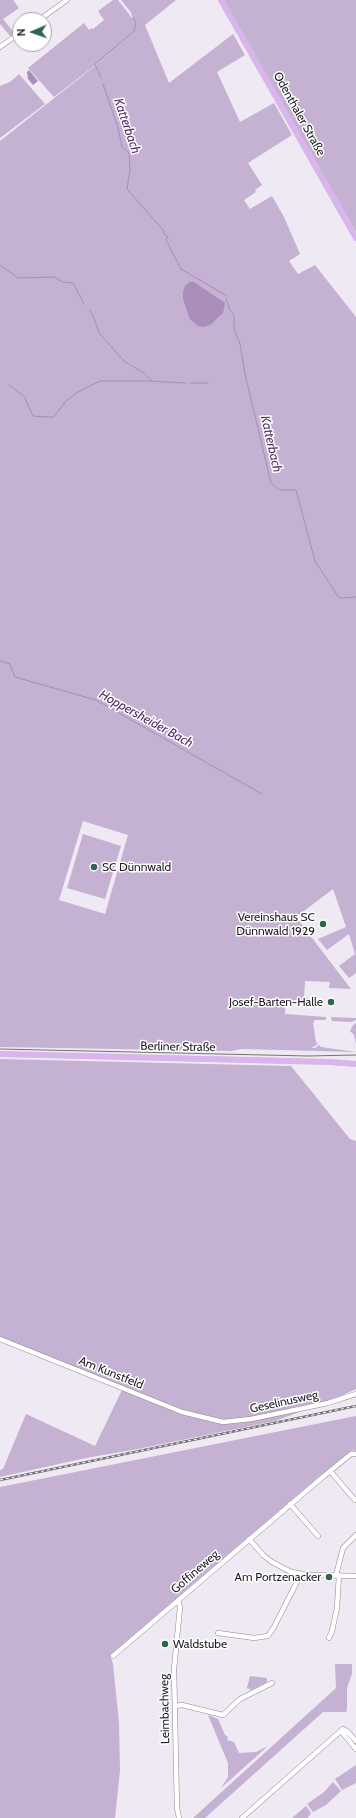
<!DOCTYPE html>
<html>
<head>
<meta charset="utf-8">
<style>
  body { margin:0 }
  #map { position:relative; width:356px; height:1818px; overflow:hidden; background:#efe9f3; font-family:Cabin,sans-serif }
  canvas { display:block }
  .north { position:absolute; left:12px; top:12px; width:40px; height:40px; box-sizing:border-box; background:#fff; border:1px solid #a5a5a6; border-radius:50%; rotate:268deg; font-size:11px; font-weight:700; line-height:16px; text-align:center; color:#1f1d20 }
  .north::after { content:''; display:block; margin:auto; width:14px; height:18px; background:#2e664d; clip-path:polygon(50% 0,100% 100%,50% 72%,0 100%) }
</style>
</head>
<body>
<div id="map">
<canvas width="356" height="1818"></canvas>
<div class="north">N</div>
</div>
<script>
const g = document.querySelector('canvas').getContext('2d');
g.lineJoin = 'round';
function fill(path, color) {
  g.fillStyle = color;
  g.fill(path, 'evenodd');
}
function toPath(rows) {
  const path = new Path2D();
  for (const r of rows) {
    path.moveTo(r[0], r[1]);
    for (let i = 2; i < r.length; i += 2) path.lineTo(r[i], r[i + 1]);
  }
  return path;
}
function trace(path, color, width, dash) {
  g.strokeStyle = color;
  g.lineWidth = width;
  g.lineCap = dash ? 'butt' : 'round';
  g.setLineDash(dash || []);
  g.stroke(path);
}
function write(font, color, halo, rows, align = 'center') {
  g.font = font + ' Cabin,sans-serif';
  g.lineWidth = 3;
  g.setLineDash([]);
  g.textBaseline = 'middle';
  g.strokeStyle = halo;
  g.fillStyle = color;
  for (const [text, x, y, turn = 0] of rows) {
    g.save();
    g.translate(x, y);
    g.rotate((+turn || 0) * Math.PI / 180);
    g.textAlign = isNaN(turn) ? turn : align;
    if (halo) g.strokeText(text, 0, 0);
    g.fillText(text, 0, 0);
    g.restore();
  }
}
fill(toPath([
  [0,0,13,0,19,8,3,19,15,34,11,37,0,24],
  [113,0,118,0,132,18,134,16,121,0,176,0,145,25,169,83,233,34,245,55,217,72,240,122,274,103,292,135,248,163,262,185,255,190,256,192,244,200,250,209,272,196,284,217,300,254,289,261,298,274,315,265,356,317,356,973,349,978,339,966,355,954,349,934,327,950,318,939,346,927,333,889,296,917,351,989,329,988,330,982,305,981,304,997,308,998,308,1001,286,1000,286,996,285,1014,326,1017,326,1020,315,1020,313,1023,316,1042,318,1044,311,1048,315,1048,319,1045,321,1047,356,1052,242,1049,231,1051,0,1047,0,141,120,46,54,97,28,68,84,23,89,30,92,28,93,29,104,20,98,11],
  [83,821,128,835,105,914,59,900],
  [223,0,356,0,356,232],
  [19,74,45,104,0,138,0,86,10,82],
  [83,834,121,846,105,899,67,888],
  [331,1017,356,1018,356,1020,351,1022,332,1021],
  [356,1023,356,1044,354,1035,350,1031,353,1025],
  [0,1059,291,1066,350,1139,356,1141,356,1389,332,1400,275,1421,138,1449,86,1458,0,1477,0,1470,3,1469,26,1414,95,1446,122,1390,0,1341],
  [356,1416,356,1451,352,1450,322,1474,110,1655,113,1664,119,1723,120,1770,115,1818,0,1818,0,1487],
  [335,1664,352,1664,352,1674,347,1688,347,1710,346,1712,323,1712,205,1818,193,1818,336,1688],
  [250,1676,267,1678,267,1682,251,1690,247,1688],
  [208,1715,218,1719,225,1735,228,1737,227,1740,234,1742,239,1753,256,1752,268,1746,221,1788,228,1777,228,1763],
  [356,1765,356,1783,342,1790,335,1779],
  [333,1782,341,1791,326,1805,313,1812,307,1804,324,1792],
  [306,1806,311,1813,308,1818,292,1818]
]), '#c5b1d2');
fill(toPath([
  [29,70,38,81,33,85,28,79,27,72],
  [190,282,194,282,225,303,223,313,210,325,203,327,198,326,190,319,183,299,183,292,185,286]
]), '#a88eb8');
trace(toPath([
  [101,78,95,64,134,31,136,23,132,14],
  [103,84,118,128,122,147,129,153,130,170,127,189,164,231,164,234,168,237,166,240,181,269,227,296],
  [0,265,18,278,54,277,63,282,73,283,84,304],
  [226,299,230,310,234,315,234,328,240,344,245,374,271,483,279,490,296,490,315,561,339,598,356,597],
  [90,310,94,318,99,333,124,361,144,373,151,380],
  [190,383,208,383],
  [9,385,24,396,33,416,46,417,54,417,66,401,78,392,100,381,149,381,185,383],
  [0,661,10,664,15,677,96,700,262,794]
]), '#a88eb8', 1);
const minor = toPath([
  [39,20,67,0],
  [0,47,20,33],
  [0,1339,182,1412,223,1422,251,1419,328,1403,356,1394],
  [330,1471,355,1500],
  [290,1504,318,1536],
  [249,1539,263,1555,272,1562,291,1572,309,1575,356,1576],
  [336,1575,343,1548,356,1535],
  [178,1600,180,1607,174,1669,177,1808,179,1818],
  [218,1633,254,1638,268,1636,274,1627,301,1574],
  [329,1638,332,1631,337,1608,339,1575],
  [113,1656,324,1476,351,1454,356,1454],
  [175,1706,182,1705,223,1715,240,1699,272,1683],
  [341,1731,356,1749],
  [242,1818,343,1729,347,1731,356,1741]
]);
const major = toPath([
  [221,0,356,238],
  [0,1054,330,1062,356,1064]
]);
trace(minor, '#8e8891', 5.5);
trace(major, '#c9c9c9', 6);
trace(minor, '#fff', 4.5);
trace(major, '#dab4ee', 5.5);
trace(toPath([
  [0,1049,308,1056,356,1055]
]), '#767278', 1);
const rail = toPath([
  [0,1480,356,1406]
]);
trace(rail, '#767278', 2.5);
trace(rail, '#fff', 1, [3]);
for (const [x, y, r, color] of [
  [94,867,4,"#2e664d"],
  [323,924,4,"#2e664d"],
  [331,1002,4,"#2e664d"],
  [329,1577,4,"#2e664d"],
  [165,1644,4,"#2e664d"]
]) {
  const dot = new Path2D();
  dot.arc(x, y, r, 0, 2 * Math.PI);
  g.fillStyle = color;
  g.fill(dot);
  trace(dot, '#fff', 1.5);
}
write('12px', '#1f1d20', '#fff', [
  ["Odenthaler Straße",299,114,61],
  ["Berliner Straße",178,1047,1],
  ["Am Kunstfeld",111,1373,22],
  ["Geselinusweg",284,1402,-12],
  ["Goffineweg",195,1572,-41],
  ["Leimbachweg",165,1709,-91]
]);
write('12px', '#1f1d20', '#fff', [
  ["SC Dünnwald",102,867,"left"],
  ["Vereinshaus SC",315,917],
  ["Dünnwald 1929",315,931],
  ["Josef-Barten-Halle",323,1002],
  ["Am Portzenacker",321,1577],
  ["Waldstube",173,1644,"left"]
], 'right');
write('italic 13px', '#532f66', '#fff', [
  ["Katterbach",127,126,71],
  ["Katterbach",271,444,77],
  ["Hoppersheider Bach",146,719,29]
]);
</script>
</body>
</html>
